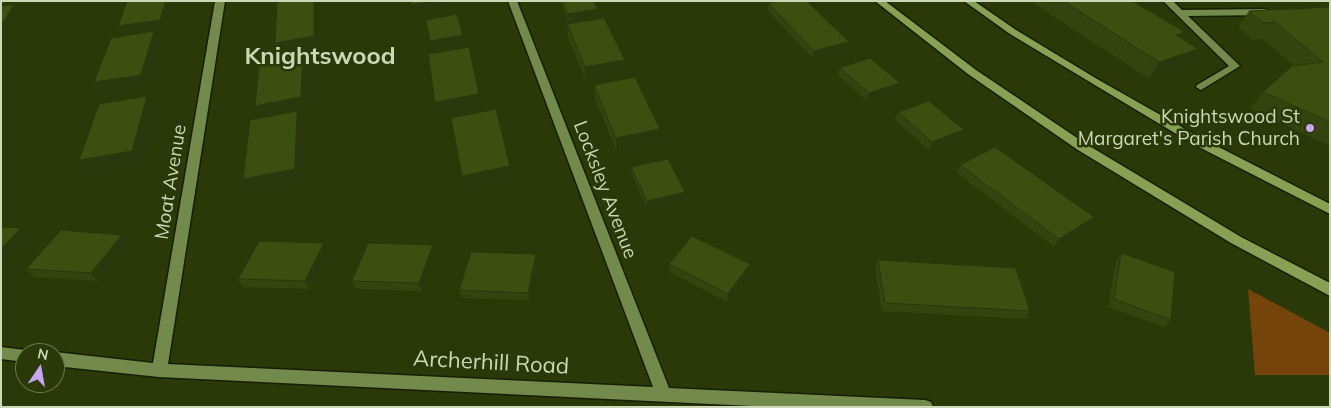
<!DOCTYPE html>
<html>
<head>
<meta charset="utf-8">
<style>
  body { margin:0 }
  #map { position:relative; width:1331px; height:408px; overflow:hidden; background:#2b3909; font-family:Mulish,sans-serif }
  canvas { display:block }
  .frame { position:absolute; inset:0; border:2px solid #cbd7b7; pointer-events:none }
  .north { position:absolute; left:15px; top:343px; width:50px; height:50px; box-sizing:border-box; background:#2b3909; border:1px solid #6b784f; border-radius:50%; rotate:12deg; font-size:14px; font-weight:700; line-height:20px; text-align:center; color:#cbd7b7 }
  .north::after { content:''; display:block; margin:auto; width:18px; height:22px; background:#c6a6f0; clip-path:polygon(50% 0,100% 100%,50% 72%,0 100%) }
</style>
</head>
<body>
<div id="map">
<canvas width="1331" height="408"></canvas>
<div class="frame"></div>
<div class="north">N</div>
</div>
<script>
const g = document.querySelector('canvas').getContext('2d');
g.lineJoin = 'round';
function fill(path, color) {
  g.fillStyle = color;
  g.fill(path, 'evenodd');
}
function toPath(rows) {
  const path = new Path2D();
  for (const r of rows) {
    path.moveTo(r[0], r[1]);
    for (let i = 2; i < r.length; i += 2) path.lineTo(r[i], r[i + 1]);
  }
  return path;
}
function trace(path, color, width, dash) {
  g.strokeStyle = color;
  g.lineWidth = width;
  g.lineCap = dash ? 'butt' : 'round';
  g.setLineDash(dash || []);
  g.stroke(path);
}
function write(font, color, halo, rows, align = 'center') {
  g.font = font + ' Mulish,sans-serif';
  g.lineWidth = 5;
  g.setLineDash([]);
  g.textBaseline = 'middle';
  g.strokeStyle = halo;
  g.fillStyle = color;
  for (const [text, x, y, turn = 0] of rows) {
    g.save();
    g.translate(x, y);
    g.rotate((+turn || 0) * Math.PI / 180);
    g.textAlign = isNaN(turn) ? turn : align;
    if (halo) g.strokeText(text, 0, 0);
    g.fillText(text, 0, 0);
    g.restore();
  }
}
fill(toPath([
  [1248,289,1330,333,1330,375,1255,375]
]), '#74440b');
const minor = toPath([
  [215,1,225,1,168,364,653,387,508,1,517,1,669,388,925,400,931,402,933,407,772,407,159,377,55,366,53,353,55,352,153,363,215,1],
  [1163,1,1173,1,1182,10,1265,9,1270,12,1265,15,1188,16,1240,66,1201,90,1196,87,1197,85,1229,66,1163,1],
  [1,347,25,350,31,353,25,353,25,362,1,359,1,347]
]);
const major = toPath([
  [875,1,885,1,976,70,1086,144,1241,237,1330,283,1330,296,1231,243,1078,150,968,74,875,1],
  [964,1,974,1,1016,30,1097,79,1201,138,1330,204,1330,214,1193,144,1010,34,964,1]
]);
trace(minor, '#161f01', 3);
trace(major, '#161f01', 3);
fill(minor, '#74894c');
fill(major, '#87a054');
fill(toPath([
  [560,1,594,1,598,9,599,16,569,22],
  [1030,1,1132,1,1185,32,1181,38,1198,49,1188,66,1149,79],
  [768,3,849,42,847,50,813,58,768,11],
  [1330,7,1330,146,1250,109,1263,92,1294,66,1263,39,1252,40,1238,27,1249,11],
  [567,24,625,73,586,80,568,38],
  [840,68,900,83,898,90,867,101,838,75],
  [594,85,660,143,617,152,595,99],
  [898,112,964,130,961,138,929,150,895,120],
  [960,165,1094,217,1089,225,1054,247,957,173],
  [631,167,685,200,647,209,632,175],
  [122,235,129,242,98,281,34,277,26,269],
  [324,243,328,251,310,289,243,287,238,279],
  [433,245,435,253,422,291,356,289,352,281],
  [1121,253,1171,320,1165,327,1108,307,1116,261],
  [536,254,538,262,530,300,462,298,459,290],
  [878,260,1030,311,1026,319,882,311,875,268],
  [669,264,750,264,749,272,727,302,669,272]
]), '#34430f');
fill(toPath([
  [1,1,13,1,1,3],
  [166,1,172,1,164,28,123,34,118,26],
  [314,1,317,1,317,44,278,50,275,43],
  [434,1,449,1,450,6,413,12,411,5],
  [14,4,19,11,1,44,1,20],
  [598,9,599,16,569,22,568,14],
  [154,31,162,44,149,88,104,96,94,82],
  [1185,32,1175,49,1176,35],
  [463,35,465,43,432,49,430,41],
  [849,42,847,50,813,58,814,51],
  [1198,49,1188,66,1149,79,1159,62],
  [303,51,309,64,307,111,298,113,304,125,302,183,251,193,243,179,262,119,255,106],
  [625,60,625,73,586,80,585,67],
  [900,83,898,90,867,101,869,93],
  [479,94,482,108,439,116,435,102],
  [147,96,156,110,142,164,90,174,79,160],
  [660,129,660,143,617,152,616,138],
  [964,130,961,138,929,150,932,142],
  [510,166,513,180,465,190,462,176],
  [685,192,685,200,647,209,647,201],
  [1094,217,1089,225,1054,247,1059,239],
  [21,228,29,236,1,266,1,249],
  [122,235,129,242,98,281,91,273],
  [324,243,328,251,310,289,305,281],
  [433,245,435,253,422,291,419,283],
  [536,254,538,262,530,300,528,293],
  [750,264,749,272,727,302,728,294]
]), '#2b370c');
const building = toPath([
  [127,1,166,1,160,20,118,26,127,1],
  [277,1,314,1,314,36,275,43,277,1],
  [411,1,434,1,411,5,411,1],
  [562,1,594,1,598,9,568,14,562,1],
  [778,1,807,1,849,42,814,51,768,3,778,1],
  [1063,1,1132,1,1185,32,1176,35,1198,49,1159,62,1063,1],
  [14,4,3,23,1,20,1,6,14,4],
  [1330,7,1330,122,1263,92,1292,66,1323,62,1275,22,1263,23,1249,11,1330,7],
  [457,14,463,35,430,41,426,20,457,14],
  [604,18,625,60,585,67,567,24,604,18],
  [154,31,141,75,94,82,111,38,154,31],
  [469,47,479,94,435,102,428,54,469,47],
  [303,51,301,97,255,106,260,58,303,51],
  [870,58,900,83,869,93,840,68,870,58],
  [635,77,660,129,616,138,594,85,635,77],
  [147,96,132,151,79,160,99,104,147,96],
  [929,101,964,130,932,142,898,112,929,101],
  [496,109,510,166,462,176,451,118,496,109],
  [297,111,295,169,243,179,250,120,297,111],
  [995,147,1094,217,1059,239,960,165,995,147],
  [668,159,685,192,647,201,631,167,668,159],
  [1,227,21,228,1,249,1,227],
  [61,230,122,235,91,273,26,269,61,230],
  [692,236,750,264,728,294,669,264,692,236],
  [259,241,324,243,305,281,238,279,259,241],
  [368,243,433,245,419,283,352,281,368,243],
  [471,252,536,254,528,293,459,290,471,252],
  [1121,253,1175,272,1171,320,1114,299,1121,253],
  [878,260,1016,268,1030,311,885,303,878,260]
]);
fill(building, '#3d4e11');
trace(building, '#2b370c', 1);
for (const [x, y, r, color] of [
  [1310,128,5,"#c6a6f0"]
]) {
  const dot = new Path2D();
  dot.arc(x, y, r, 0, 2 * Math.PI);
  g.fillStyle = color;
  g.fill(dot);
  trace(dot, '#2b3909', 2);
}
write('19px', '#cbd7b7', '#2b3909', [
  ["Knightswood St",1300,117],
  ["Margaret's Parish Church",1300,139]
], 'right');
write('19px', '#cbd7b7', '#2b3909', [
  ["Moat Avenue",171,182,-81],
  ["Locksley Avenue",605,190,69]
]);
write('22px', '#cbd7b7', '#2b3909', [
  ["Archerhill Road",491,363,3]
]);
write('bold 24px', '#cbd7b7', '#2b3909', [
  ["Knightswood",320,57]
]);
</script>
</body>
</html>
